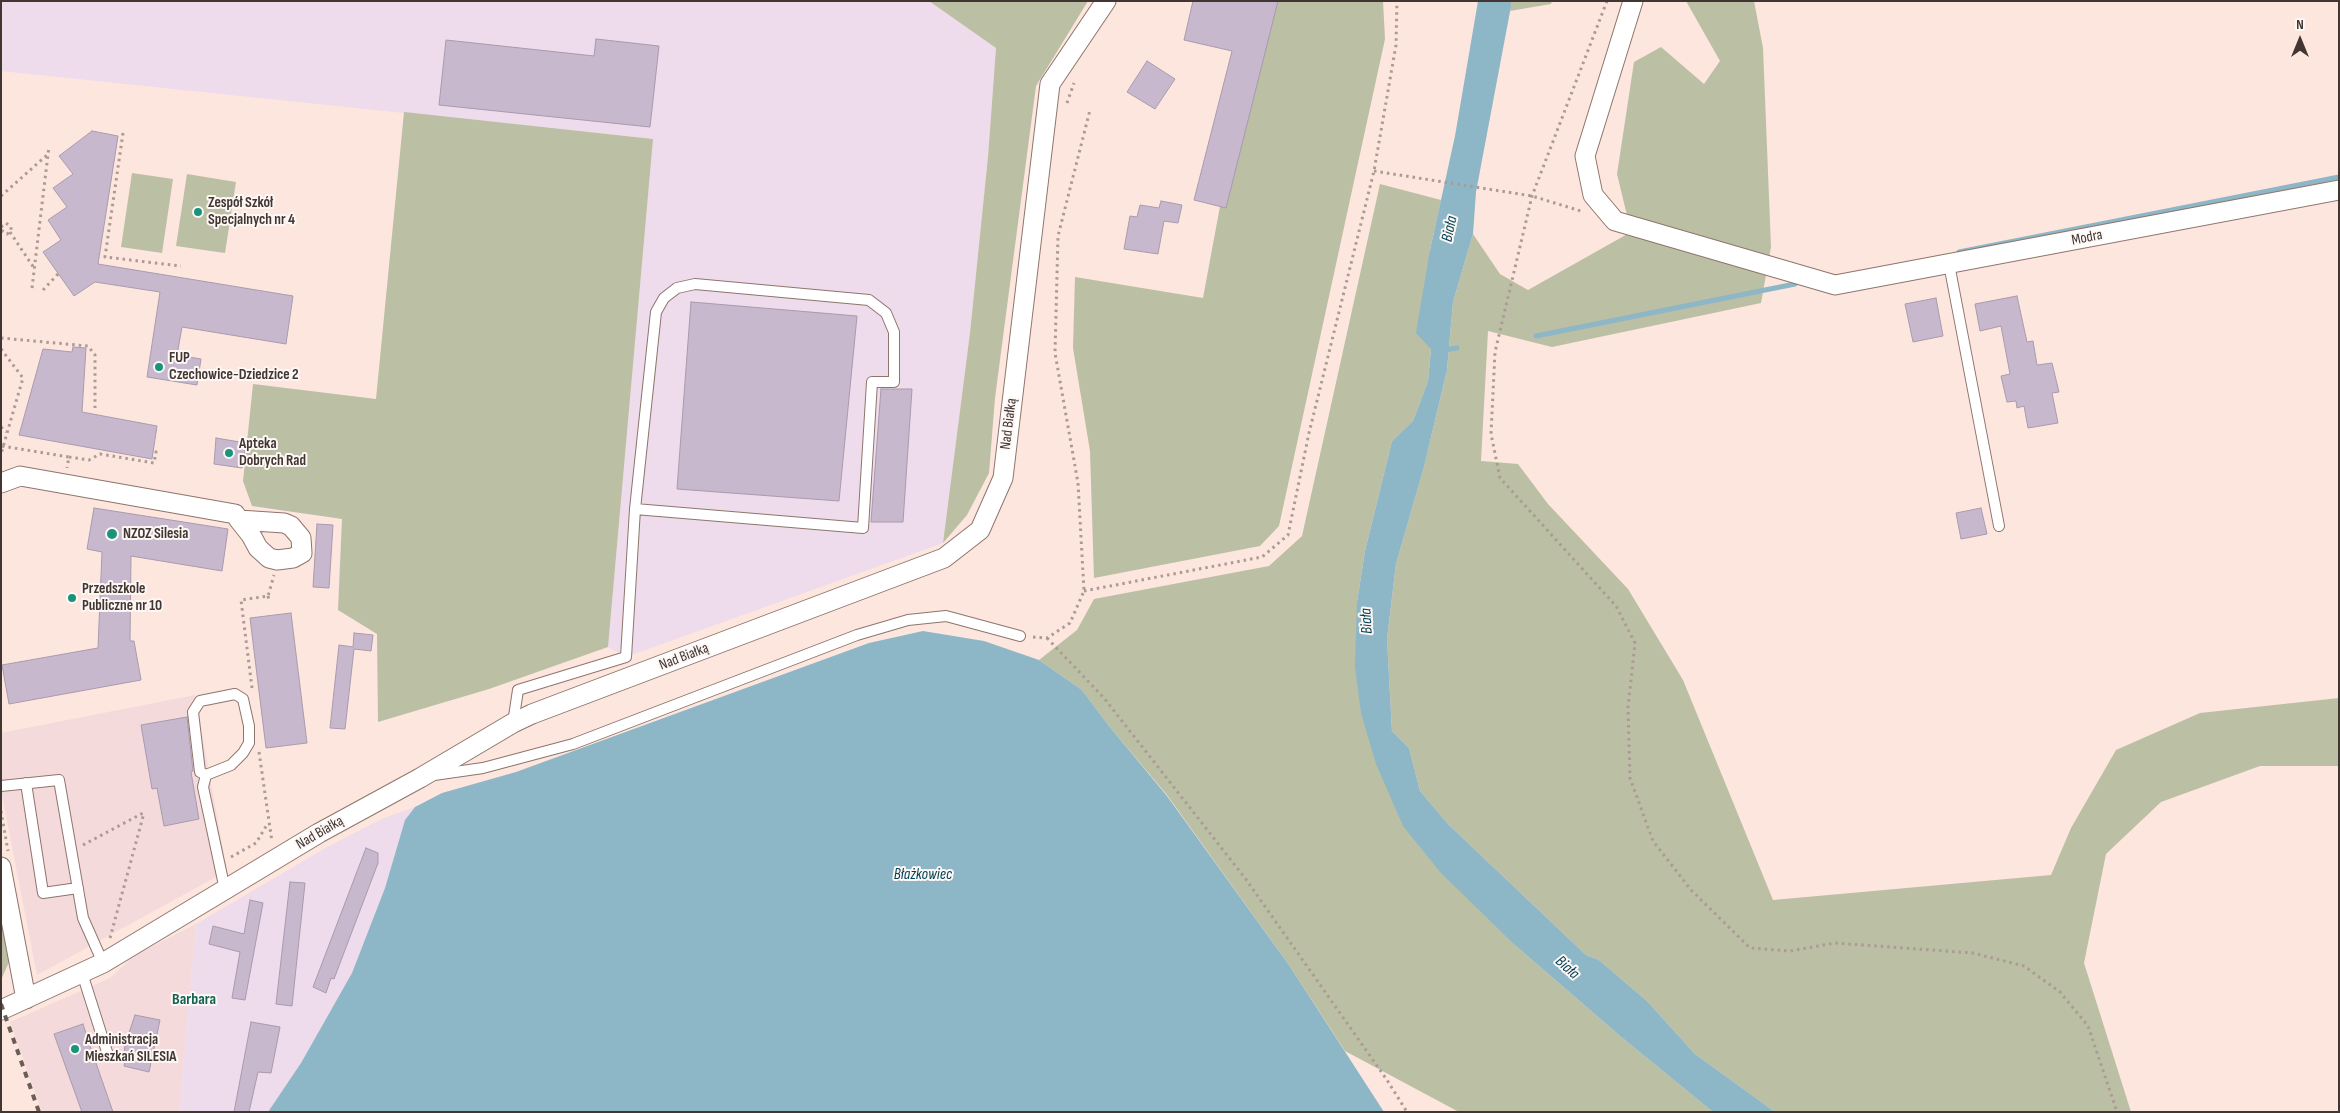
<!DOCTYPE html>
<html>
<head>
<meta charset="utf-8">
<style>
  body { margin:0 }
  #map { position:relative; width:2340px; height:1113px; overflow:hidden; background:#fde6de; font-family:"Sofia Sans Condensed",sans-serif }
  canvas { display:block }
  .frame { position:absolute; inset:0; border:2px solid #413632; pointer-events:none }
  .north { position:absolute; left:2275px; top:15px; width:50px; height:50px; -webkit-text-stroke:4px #fdf7f5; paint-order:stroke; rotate:0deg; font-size:14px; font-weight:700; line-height:20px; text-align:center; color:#413632 }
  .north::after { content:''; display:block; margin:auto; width:18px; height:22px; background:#413632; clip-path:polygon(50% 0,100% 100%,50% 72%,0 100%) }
</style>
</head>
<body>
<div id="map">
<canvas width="2340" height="1113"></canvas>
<div class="frame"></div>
<div class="north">N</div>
</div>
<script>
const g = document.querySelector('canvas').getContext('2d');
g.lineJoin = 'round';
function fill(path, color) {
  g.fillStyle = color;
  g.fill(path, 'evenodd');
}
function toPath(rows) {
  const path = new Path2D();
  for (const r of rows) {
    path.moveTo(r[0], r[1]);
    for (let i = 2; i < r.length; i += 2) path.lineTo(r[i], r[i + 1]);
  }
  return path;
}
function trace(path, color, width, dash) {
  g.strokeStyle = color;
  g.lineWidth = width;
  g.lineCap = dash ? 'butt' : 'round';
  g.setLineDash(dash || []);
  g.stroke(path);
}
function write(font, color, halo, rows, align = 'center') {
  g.font = font + ' "Sofia Sans Condensed",sans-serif';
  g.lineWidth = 4;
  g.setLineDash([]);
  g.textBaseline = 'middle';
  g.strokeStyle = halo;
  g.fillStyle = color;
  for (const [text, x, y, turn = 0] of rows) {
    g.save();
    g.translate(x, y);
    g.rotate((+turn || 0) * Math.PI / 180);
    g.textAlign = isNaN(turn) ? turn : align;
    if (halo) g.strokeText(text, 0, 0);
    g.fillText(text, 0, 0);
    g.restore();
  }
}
fill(toPath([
  [195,695,227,871,37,975,1,790,1,733],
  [196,924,179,1112,42,1112,10,1022,110,978,135,955]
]), '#f5dadb');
fill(toPath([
  [1,1,929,1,996,48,988,157,970,333,943,543,626,657,608,647,653,139,1,71],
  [415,807,405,820,385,888,352,973,301,1063,268,1112,179,1112,196,924,329,846,384,818]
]), '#eedbeb');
fill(toPath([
  [929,1,1088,1,1036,86,995,398,989,473,967,515,943,543,970,333,988,157,996,48],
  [1258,1,1383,1,1385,39,1279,526,1260,546,1094,578,1090,451,1073,348,1075,277,1203,298],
  [1512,1,1552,1,1551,4,1510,11],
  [1686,1,1754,1,1763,48,1771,247,1761,303,1552,347,1488,331,1481,461,1518,464,1548,504,1628,589,1683,680,1773,900,2051,875,2071,828,2116,750,2200,713,2339,698,2339,766,2260,766,2161,802,2106,854,2084,963,2131,1112,1775,1112,1695,1054,1647,1001,1599,960,1586,955,1449,825,1420,791,1409,748,1392,731,1387,639,1396,564,1424,467,1447,370,1453,302,1473,234,1500,274,1528,290,1631,232,1617,174,1634,62,1661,47,1704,84,1720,61],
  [404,112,653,139,608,647,489,689,378,722,377,634,338,610,342,519,252,506,243,481,253,384,376,399],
  [132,173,173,179,162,253,121,247],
  [187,174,236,182,225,253,176,246],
  [1380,184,1441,200,1430,250,1431,348,1428,381,1413,421,1392,441,1365,551,1357,602,1361,713,1516,946,1620,1036,1713,1112,1459,1112,1345,1051,1289,965,1167,795,1109,726,1082,690,1039,660,1077,630,1094,599,1269,566,1302,536],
  [7,922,9,962,1,980,1,923]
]), '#bbbfa4');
fill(toPath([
  [1478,1,1512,1,1476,192,1473,234,1453,302,1447,370,1424,467,1396,564,1387,639,1392,731,1409,748,1420,791,1449,825,1586,955,1599,960,1647,1001,1695,1054,1775,1112,1713,1112,1620,1036,1516,946,1441,873,1403,826,1376,764,1361,713,1355,667,1357,602,1365,551,1392,441,1413,421,1428,381,1431,349,1416,333,1430,250,1455,136],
  [923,631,984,641,1039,660,1082,690,1109,726,1167,796,1289,965,1384,1112,268,1112,301,1063,352,973,385,888,405,820,415,807,442,793,516,772,869,643]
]), '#8db6c7');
trace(toPath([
  [1959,252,2339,177],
  [1536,336,1795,284],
  [1444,350,1457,348]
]), '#8db6c7', 5);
const building = toPath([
  [1193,1,1278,1,1226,208,1194,200,1232,51,1184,40,1193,1],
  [596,39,659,46,650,127,439,105,446,40,594,56,596,39],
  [1147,61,1175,79,1155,109,1127,92,1147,61],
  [92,131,118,136,98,264,293,296,286,344,182,327,177,355,201,359,197,385,147,377,160,292,95,282,74,296,43,252,61,240,48,220,67,207,53,188,73,174,59,156,92,131],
  [1161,201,1182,205,1178,223,1164,221,1158,254,1124,249,1130,216,1137,217,1140,205,1159,208,1161,201],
  [2017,296,2027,342,2033,341,2037,365,2052,363,2059,392,2052,393,2058,423,2028,428,2024,406,2017,408,2016,401,2007,402,2001,376,2010,374,2001,326,1980,331,1975,304,2017,296],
  [1936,298,1943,336,1913,342,1905,304,1936,298],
  [691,302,857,316,839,501,677,489,691,302],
  [73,347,86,348,82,412,157,426,152,459,19,435,43,349,72,352,73,347],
  [881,389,912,389,903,522,871,522,881,389],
  [216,438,246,443,242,468,214,464,216,438],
  [94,508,228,529,222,571,131,556,130,641,134,641,141,680,9,704,2,665,98,648,102,552,87,549,94,508],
  [1981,508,1987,534,1961,539,1956,513,1981,508],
  [317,524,333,525,329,588,313,587,317,524],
  [291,613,307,743,266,748,250,618,291,613],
  [354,633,373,635,371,651,354,649,345,729,330,728,339,645,353,647,354,633],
  [187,717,193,771,191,772,199,819,164,826,157,788,152,789,141,725,187,717],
  [366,848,378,853,378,863,334,979,331,978,326,993,313,987,366,848],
  [290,882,305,883,292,1006,276,1004,290,882],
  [250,900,263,903,245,1000,232,998,240,952,209,944,213,926,244,934,250,900],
  [135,1015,160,1020,149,1072,124,1066,126,1055,124,1054,125,1045,135,1015],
  [251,1022,280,1027,271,1073,258,1072,249,1112,234,1112,251,1022],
  [83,1024,89,1043,113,1112,82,1112,65,1065,54,1034,83,1024]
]);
fill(building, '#c8b8ce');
trace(building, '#a99aae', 1);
const lane = toPath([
  [1949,264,1999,526],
  [235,694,243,699,249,726,249,743,243,753,231,765,206,775,200,772,193,712,200,701,235,694],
  [513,723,518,690,626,657,635,509,863,528,872,382,894,382,894,332,886,313,869,300,695,284,677,288,664,298,656,312,635,509],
  [206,775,203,787,225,890],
  [434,775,483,768,573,744,857,635,908,620,946,616,1020,636],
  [26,783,43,893,78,888],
  [1,786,59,780,83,918,103,963],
  [82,973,108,1055]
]);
const street = toPath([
  [1633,1,1585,156,1593,195,1615,221,1835,285,2339,190],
  [1,483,20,476,235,514,239,520,251,535,258,548,269,558,277,560,293,558,302,553,301,538,291,526,284,523,239,520],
  [1,867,26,999],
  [1,1010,103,963,319,833,420,778,513,723,532,714,944,558,980,530,1003,478,1050,84,1106,1]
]);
trace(lane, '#8e756c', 12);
trace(street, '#8e756c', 21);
trace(toPath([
  [1607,1,1532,196,1495,352,1491,434,1500,478,1616,606,1635,643,1628,708,1630,778,1653,841,1691,890,1750,948,1790,951,1835,943,1973,953,2024,966,2060,992,2088,1026,2117,1112],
  [1067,103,1074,83],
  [123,133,105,257,181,266],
  [1374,171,1532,196,1584,212],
  [1,196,47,155],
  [1,227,6,223,11,227,11,231,7,234,1,230],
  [10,232,34,268],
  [32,288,49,146],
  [43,290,58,274],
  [1,338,88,346,95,355,95,408],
  [1,349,23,378,1,454],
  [1,427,6,432],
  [2,446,69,457,67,468],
  [69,457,89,460,100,454,154,463,156,452,153,451],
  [1084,591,1262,557,1288,535,1309,433,1374,171,1396,45,1397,1],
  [268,596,269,601],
  [1033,637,1047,638,1070,623,1084,591,1078,483,1055,353,1058,236,1090,110],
  [1047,638,1104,698,1245,878,1387,1080,1407,1112],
  [252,688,241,600,268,596,274,575],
  [259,752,272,842],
  [1,811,8,851],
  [83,845,143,813],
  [231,857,256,843,268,823],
  [110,938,144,813]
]), '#ac9a94', 3, [2.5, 4]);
trace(lane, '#fff', 10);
trace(street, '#fff', 19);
trace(toPath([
  [1,1004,39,1112]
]), '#6a5c57', 4, [6, 6]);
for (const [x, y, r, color] of [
  [198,212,5,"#19947a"],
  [159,367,5,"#19947a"],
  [229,453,5,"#19947a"],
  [112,534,6,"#19947a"],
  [72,598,5,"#19947a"],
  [75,1049,5,"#19947a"]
]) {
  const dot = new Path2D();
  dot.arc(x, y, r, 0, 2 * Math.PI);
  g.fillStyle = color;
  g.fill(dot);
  trace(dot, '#fdf7f5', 2);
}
write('bold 15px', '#413632', '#fdf7f5', [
  ["Zespół Szkół",208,203],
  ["Specjalnych nr 4",208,220],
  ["FUP",169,358],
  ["Czechowice-Dziedzice 2",169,375],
  ["Apteka",239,444],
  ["Dobrych Rad",239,461],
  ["NZOZ Silesia",123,534],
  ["Przedszkole",82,589],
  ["Publiczne nr 10",82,606],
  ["Administracja",85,1040],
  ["Mieszkań SILESIA",85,1057]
], 'left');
write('15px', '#413632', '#fdf7f5', [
  ["Modra",2087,238,-11],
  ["Nad Białką",1009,424,-83],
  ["Nad Białką",684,657,-21],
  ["Nad Białką",320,833,-30]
]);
write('italic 16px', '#023f52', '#fdf7f5', [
  ["Biała",1450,229,-78],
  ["Biała",1367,621,-93],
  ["Błażkowiec",923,875],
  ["Biała",1567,968,42]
]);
write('bold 16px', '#126453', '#fdf7f5', [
  ["Barbara",194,1000]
]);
</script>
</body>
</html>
